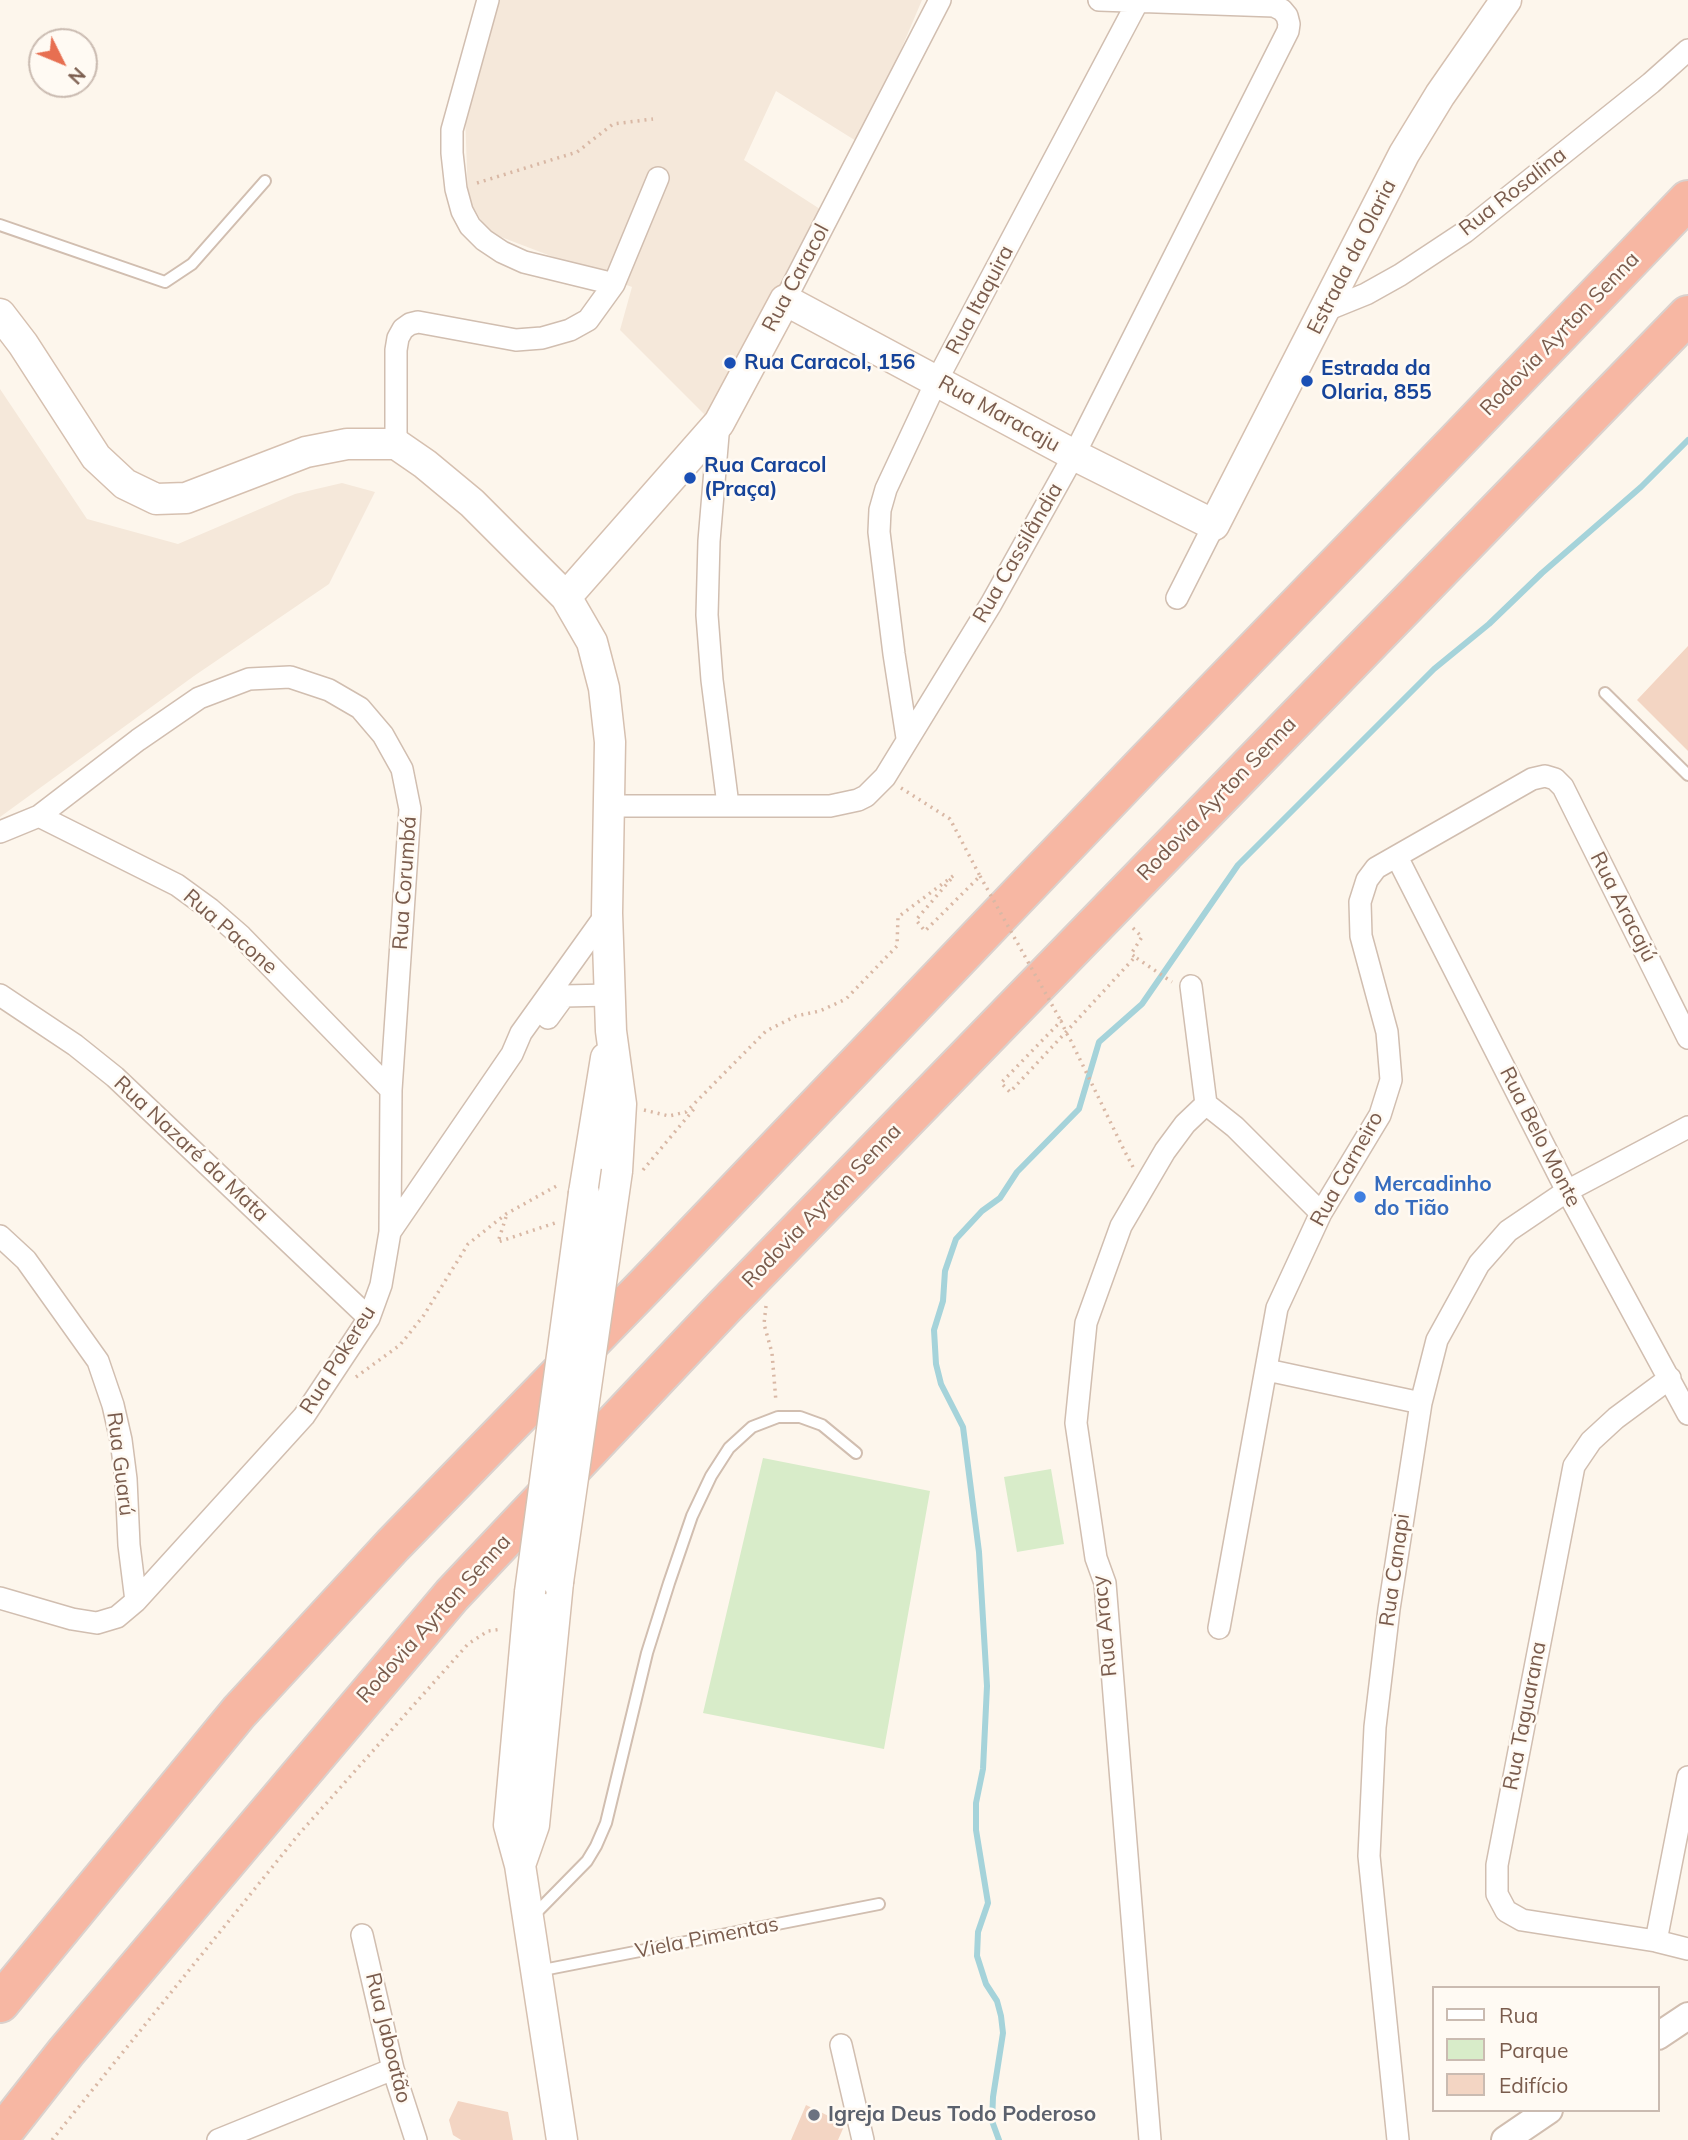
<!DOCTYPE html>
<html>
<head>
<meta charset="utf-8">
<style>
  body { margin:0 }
  #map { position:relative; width:1688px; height:2140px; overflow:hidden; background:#fdf6ec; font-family:Mulish,sans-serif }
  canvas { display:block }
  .legend { position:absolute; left:1432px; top:1986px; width:228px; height:126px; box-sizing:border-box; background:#fffaf3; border:2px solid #cabbb1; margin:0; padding:9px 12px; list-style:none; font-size:21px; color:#7a5c4d }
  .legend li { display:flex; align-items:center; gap:14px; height:35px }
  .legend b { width:35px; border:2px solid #cabbb1 }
  .north { position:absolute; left:28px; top:28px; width:70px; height:70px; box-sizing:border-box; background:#fffaf3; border:2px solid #cabbb1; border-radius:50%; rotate:133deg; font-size:19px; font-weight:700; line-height:28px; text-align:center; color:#7a5c4d }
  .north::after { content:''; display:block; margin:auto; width:24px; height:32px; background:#e76f51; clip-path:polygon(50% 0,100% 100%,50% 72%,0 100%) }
</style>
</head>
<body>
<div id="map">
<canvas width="1688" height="2140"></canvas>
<ul class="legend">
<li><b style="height:9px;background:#fff"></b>Rua</li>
<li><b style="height:19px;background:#d8ecc9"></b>Parque</li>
<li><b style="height:19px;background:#f3d5c3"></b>Edifício</li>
</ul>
<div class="north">N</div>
</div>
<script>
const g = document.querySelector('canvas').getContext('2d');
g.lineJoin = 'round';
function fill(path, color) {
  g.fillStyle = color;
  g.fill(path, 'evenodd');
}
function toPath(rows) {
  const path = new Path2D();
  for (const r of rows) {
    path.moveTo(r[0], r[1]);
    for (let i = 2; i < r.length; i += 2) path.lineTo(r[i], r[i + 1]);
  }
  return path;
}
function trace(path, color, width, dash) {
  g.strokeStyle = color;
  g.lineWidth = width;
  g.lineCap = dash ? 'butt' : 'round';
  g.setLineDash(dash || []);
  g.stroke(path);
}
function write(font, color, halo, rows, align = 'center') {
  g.font = font + ' Mulish,sans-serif';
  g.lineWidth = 5;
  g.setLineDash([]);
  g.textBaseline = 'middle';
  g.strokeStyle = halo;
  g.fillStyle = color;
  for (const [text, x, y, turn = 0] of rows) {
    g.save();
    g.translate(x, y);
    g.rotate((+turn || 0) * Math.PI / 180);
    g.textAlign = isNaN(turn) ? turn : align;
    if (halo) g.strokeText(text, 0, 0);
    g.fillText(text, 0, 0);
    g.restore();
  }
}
fill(toPath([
  [500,0,922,0,861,144,776,91,744,160,823,211,712,422,620,330,632,287,488,232,468,198,465,114],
  [0,389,87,519,178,544,295,494,342,483,375,492,329,584,194,676,0,817]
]), '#f5e8da');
fill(toPath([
  [763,1458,930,1491,884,1749,703,1713],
  [1051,1469,1064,1544,1017,1552,1004,1477]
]), '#d8ecc9');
trace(toPath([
  [999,2140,992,2121,993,2097,1003,2033,1001,2016,997,2001,986,1984,977,1956,978,1932,988,1903,976,1830,976,1803,983,1769,987,1686,979,1552,963,1427,941,1384,936,1364,934,1330,943,1301,945,1271,956,1239,982,1211,1000,1198,1017,1172,1079,1109,1099,1042,1142,1004,1238,865,1434,669,1489,624,1542,573,1641,487,1688,440]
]), '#a5d3da', 6);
fill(toPath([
  [1688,646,1688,751,1637,700],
  [458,2101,508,2112,513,2140,461,2140,453,2135,449,2120],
  [806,2105,845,2124,838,2140,791,2140]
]), '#f3d5c3');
const service = toPath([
  [0,225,165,282,192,264,265,181],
  [1605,693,1688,775],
  [532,1917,587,1861,596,1846,606,1823,647,1653,669,1583,692,1516,711,1476,729,1448,752,1427,778,1417,800,1417,822,1425,856,1453],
  [538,1971,879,1904]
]);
const minor = toPath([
  [488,0,452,130,452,153,456,189,462,211,470,226,484,240,502,252,524,262,614,284],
  [785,300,940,0],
  [1324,311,1366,294,1400,275,1465,232,1651,83,1688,50],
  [719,423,709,541,707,615,712,680,728,805],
  [396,444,396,350,398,338,403,329,410,324,418,322,516,340,542,338,570,330,588,320,614,284,658,178],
  [1177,598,1214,525],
  [907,738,894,654,879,532,880,510,886,489,937,380,1137,3],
  [610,806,830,806,858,800,866,796,885,777,991,604,1074,455,1288,31,1289,24,1287,16,1282,10,1274,6,1099,0],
  [39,816,177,885,210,909,241,936,391,1090],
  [0,832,39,816,138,740,199,698,249,679,290,677,329,690,360,708,383,735,402,769,410,809,391,1090,390,1232],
  [1397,857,1567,1191,1688,1414],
  [1191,986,1206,1104,1235,1127,1321,1213],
  [0,995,75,1045,115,1077,369,1318],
  [548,1018,564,996,610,995],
  [0,1236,26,1260,98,1361,113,1405,121,1440,126,1479,129,1545,136,1601],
  [1267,1370,1421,1403],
  [1670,1378,1616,1418,1591,1441,1574,1466,1497,1865,1497,1894,1506,1911,1522,1920,1656,1941,1688,1949],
  [0,1598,72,1619,97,1623,117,1617,136,1601,304,1416,369,1318,381,1285,390,1232,512,1054,521,1033,607,913],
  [1219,1628,1277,1308,1321,1213,1380,1115,1391,1080,1387,1032,1361,936,1360,902,1367,880,1376,868,1532,779,1545,776,1555,779,1563,787,1688,1038],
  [362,1935,393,2069,416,2140],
  [1656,1941,1688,1777],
  [841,2045,863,2140],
  [218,2140,393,2069],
  [1150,2140,1105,1583,1096,1558,1076,1423,1086,1323,1121,1226,1165,1151,1185,1124,1206,1104],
  [1398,2140,1369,1856,1375,1727,1389,1609,1421,1403,1437,1340,1479,1264,1508,1231,1567,1191,1688,1127]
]);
const tertiary = toPath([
  [1658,2036,1688,2016],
  [1505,2140,1549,2110]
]);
const secondary = toPath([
  [0,314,23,344,96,457,125,484,156,499,186,498,306,452,347,444,396,444,425,464,472,503,566,597,592,642,604,688,610,742,607,913,611,1031,621,1104,617,1171],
  [566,597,719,423,785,300,1074,455,1214,525,1404,154,1440,95,1506,0],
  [584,1193,606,1058],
  [530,1592,509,1825,520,1865,562,2140],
  [520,1865,534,1825,558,1582]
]);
const motorway = toPath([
  [0,2003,239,1712,393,1545,644,1287,1145,763,1454,444,1688,200],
  [0,2136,66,2052,452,1595,725,1306,1688,315]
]);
trace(service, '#d1beb0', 14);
trace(minor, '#d1beb0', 24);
trace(tertiary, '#d1beb0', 30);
trace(secondary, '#d6c0b0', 33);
trace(motorway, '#dad1cd', 42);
trace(toPath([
  [477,183,577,152,613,124,653,119],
  [901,788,950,819,980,876,925,931,916,920,951,879],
  [1133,928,1142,937,1131,954,1135,957],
  [644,1110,669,1116,686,1112,766,1031,796,1016,820,1011,846,999,897,946,898,917,957,873],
  [1133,1167,1124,1150,1071,1041,1067,1034,1066,1032,1061,1021,1001,1083,1010,1092,1066,1032,1135,957,1172,982],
  [643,1170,694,1109],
  [506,1217,498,1242,555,1223],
  [766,1306,764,1324,772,1353,776,1402],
  [356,1377,400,1345,424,1315,468,1244,506,1214,560,1184],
  [52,2140,299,1834,468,1644,488,1631,502,1629]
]), '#d9b8a5', 3.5, [2, 5]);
trace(service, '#fff', 10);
trace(minor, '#fff', 21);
trace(tertiary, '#fff', 26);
trace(secondary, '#fff', 30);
trace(motorway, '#f7b7a3', 38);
const secondaryBridge = toPath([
  [558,1582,617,1171],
  [530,1592,584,1193]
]);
trace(secondaryBridge, '#d6c0b0', 33, []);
trace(toPath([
  [980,876,1061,1021]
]), '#d9b8a5', 3.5, [2, 5]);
trace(secondaryBridge, '#fff', 30);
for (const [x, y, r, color] of [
  [730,363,7,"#1a4fb4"],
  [1307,381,7,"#1a4fb4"],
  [690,478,7,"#1a4fb4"],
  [1360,1197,7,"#3f7fe0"],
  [814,2115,7,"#6b7280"]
]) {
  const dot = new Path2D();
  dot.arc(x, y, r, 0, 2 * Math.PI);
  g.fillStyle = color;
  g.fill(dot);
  trace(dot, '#fffaf3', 2.5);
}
write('21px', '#7a5c4d', '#fffaf3', [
  ["Rua Rosalina",1513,192,-38],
  ["Estrada da Olaria",1352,257,-63],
  ["Rua Caracol",796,278,-62],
  ["Rua Itaquira",980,300,-62],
  ["Rodovia Ayrton Senna",1560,334,-46],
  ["Rua Maracaju",999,414,29],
  ["Rua Cassilândia",1018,553,-60],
  ["Rodovia Ayrton Senna",1217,799,-46],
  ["Rua Corumbá",405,883,-86],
  ["Rua Aracajú",1623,907,63],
  ["Rua Pacone",230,932,41],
  ["Rua Belo Monte",1540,1137,63],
  ["Rua Nazaré da Mata",191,1149,43],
  ["Rua Carneiro",1347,1169,-61],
  ["Rodovia Ayrton Senna",822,1206,-46],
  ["Rua Pokereu",338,1360,-58],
  ["Rua Guarú",120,1464,83],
  ["Rua Canapi",1395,1570,-82],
  ["Rodovia Ayrton Senna",434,1619,-48],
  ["Rua Aracy",1105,1626,-96],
  ["Rua Taguarana",1525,1716,-79],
  ["Viela Pimentas",707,1938,-11],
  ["Rua Jaboatão",388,2038,76]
]);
write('bold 21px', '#164399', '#fffaf3', [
  ["Rua Caracol, 156",744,363],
  ["Estrada da",1321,369],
  ["Olaria, 855",1321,393],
  ["Rua Caracol",704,466],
  ["(Praça)",704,490]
], 'left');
write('bold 21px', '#366cbe', '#fffaf3', [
  ["Mercadinho",1374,1185],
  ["do Tião",1374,1209]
], 'left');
write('bold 21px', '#5b616d', '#fffaf3', [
  ["Igreja Deus Todo Poderoso",828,2115]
], 'left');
</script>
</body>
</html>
